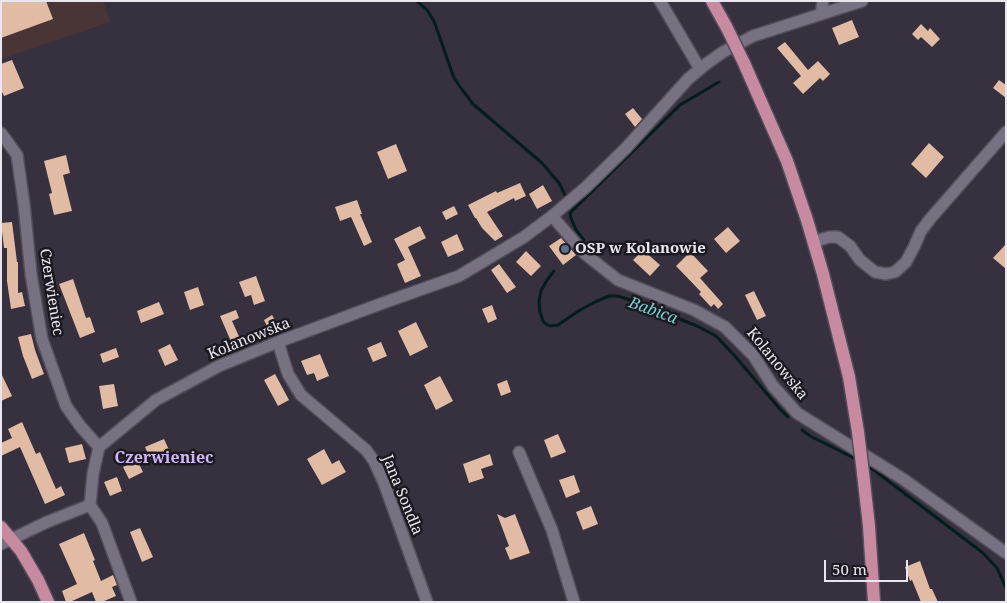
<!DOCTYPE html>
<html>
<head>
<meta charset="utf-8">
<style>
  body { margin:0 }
  #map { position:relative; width:1007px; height:603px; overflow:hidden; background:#36303f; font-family:"Noto Serif",serif }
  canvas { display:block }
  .frame { position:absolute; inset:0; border:2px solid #eae6f0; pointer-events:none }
  .scale { position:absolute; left:824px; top:560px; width:84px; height:22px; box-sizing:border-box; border:2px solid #eae6f0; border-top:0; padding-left:6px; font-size:15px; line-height:18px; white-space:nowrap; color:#eae6f0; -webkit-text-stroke:4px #1c1a20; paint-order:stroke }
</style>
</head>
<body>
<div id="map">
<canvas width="1007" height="603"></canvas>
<div class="frame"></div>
<div class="scale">50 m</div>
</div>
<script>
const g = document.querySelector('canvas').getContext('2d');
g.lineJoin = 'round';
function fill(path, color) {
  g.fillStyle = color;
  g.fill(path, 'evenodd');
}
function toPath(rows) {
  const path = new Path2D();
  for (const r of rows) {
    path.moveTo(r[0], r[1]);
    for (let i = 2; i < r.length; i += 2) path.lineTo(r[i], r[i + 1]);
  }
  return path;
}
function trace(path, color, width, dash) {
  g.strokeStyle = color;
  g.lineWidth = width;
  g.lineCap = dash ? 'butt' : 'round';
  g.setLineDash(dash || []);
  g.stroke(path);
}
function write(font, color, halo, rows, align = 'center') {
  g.font = font + ' "Noto Serif",serif';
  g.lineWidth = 5;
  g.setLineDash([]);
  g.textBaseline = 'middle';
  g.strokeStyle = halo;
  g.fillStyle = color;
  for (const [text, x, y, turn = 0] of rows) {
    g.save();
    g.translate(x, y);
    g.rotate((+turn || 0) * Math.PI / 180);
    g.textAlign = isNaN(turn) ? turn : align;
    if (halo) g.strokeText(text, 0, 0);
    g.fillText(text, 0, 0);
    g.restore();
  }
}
fill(toPath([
  [1,1,103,1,110,22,1,59]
]), '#4a3536');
trace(toPath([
  [417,1,427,10,434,21,454,78,463,91,473,104,542,163,559,183,565,195],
  [584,240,576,230,571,218,570,213,680,105,719,82],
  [554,271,547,280,541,291,539,301,540,312,543,321,546,324,550,326,558,325,580,310,597,301,609,296,618,296,642,304,697,326,716,336,734,355,779,408,788,417],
  [802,430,810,436,858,460],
  [866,464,983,553,997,568,1006,588]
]), '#031d1d', 3);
fill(toPath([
  [1,1,46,1,53,19,1,38],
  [852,20,859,37,839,45,832,28],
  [921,24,928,31,930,28,940,39,932,47,921,37,918,40,912,34],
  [785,42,808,70,818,61,830,74,823,81,820,78,803,94,793,83,801,76,777,48],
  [12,60,24,88,4,96,1,90,1,64],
  [999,80,1006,85,1006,98,993,88],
  [633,108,642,119,635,127,625,114],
  [929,143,944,157,926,178,911,164],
  [396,144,407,171,388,179,377,152],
  [66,155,70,173,63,175,72,211,54,215,49,194,52,193,44,161],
  [520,183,526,196,515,201,514,198,487,212,503,236,495,241,482,228,476,218,475,218,468,205,496,191,497,193],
  [543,185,552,201,537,209,529,194],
  [357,200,362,214,360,214,372,242,364,246,351,217,340,221,335,207],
  [454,206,458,214,446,220,442,212],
  [12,222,17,262,18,262,18,293,22,292,25,306,11,309,7,281,7,248,4,248,1,223],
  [420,226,426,238,408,247,421,276,405,283,397,264,405,260,394,239],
  [728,227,740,241,726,253,714,239],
  [457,234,464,250,448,257,441,242],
  [561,238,576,255,563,265,549,246],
  [1006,244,1006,269,993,258],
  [643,250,660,265,650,276,633,260],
  [526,251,541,266,531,276,516,262],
  [690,252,708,271,700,278,723,304,718,309,714,304,711,307,699,294,701,292,676,266],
  [499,264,516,287,507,293,491,270],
  [256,276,265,301,254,305,251,295,245,297,239,282],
  [73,279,86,318,90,317,95,332,80,338,59,284],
  [198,287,204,305,190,310,184,292],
  [754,291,766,316,757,320,745,295],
  [159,302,164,314,141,323,137,311],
  [492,305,497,319,488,323,482,309],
  [236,310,239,318,232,321,242,343,233,346,220,316],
  [272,315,279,327,270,332,264,320],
  [416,322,428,347,410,356,398,331],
  [31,334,35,350,44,374,32,379,23,356,18,337],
  [381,342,387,356,373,362,367,348],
  [170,344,178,360,165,366,158,350],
  [116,348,119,357,103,363,100,354],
  [320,354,329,376,317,381,314,373,307,375,301,361],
  [1,373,12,396,1,401],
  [275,374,289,400,278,406,264,380],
  [440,376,453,401,436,410,424,385],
  [507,380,511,392,501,396,497,384],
  [114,384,118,406,103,409,99,386],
  [22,422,36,454,40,452,56,489,61,486,65,495,45,504,20,447,1,456,1,443,12,438,8,429],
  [558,434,566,452,551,458,544,440],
  [164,439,170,452,151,460,145,447],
  [82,444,86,459,69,463,65,448],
  [324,449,332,464,339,460,346,472,322,485,307,459],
  [490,454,493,465,481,469,484,478,469,483,463,464],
  [137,460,143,472,129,479,123,467],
  [574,475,580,492,566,498,559,480],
  [117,477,122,491,110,496,104,482],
  [591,506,598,524,583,530,576,512],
  [497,514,505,518,515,514,530,553,510,560,505,548,509,546],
  [140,528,153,557,142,562,130,532],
  [84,533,95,560,93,561,101,581,113,575,117,585,112,587,116,596,102,602,96,602,92,592,70,602,66,602,62,591,77,584,59,544],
  [920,561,930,589,932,589,938,602,921,602,912,580,910,581,905,567]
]), '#e1bba3');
const minor = toPath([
  [660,1,700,69],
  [821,14,823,1],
  [1,133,17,155,24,204,31,274,42,339,66,406,81,427,99,447],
  [552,216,585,254,618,280,694,310,725,327,753,355,773,386,797,413,903,479,1006,553],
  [813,242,829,237,838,237,850,246,860,260,875,272,886,274,895,272,906,262,914,247,921,231,930,219,1006,132],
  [278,342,288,374,301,395,366,450,374,461,384,483,427,602],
  [519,452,552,530,574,602],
  [90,505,93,474,99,447,156,400,219,366,278,342,383,303,459,276,524,237,552,216,585,188,626,148,688,79,706,64,723,52,753,36,862,1],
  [90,505,102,523,131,602],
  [1,544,47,522,90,505]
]);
const major = toPath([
  [712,1,727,28],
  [744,63,787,161,807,220,823,274,849,377,858,432],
  [863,473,869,526,874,602],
  [1,527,21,551,38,580,48,602]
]);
trace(minor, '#534e5a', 14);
trace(major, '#534e5a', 15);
trace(minor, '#777181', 11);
trace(major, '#c88aa0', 12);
const majorBridge = toPath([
  [727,28,744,63],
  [858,432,863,473]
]);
trace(majorBridge, '#534e5a', 15, []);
trace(majorBridge, '#c88aa0', 12);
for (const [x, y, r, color] of [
  [565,249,5,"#5c6f8a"]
]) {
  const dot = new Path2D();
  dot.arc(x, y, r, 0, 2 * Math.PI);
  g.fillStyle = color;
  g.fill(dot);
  trace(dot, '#1c1a20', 2);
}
write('bold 15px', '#eae6f0', '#1c1a20', [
  ["OSP w Kolanowie",575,249]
], 'left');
write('15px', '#eae6f0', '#1c1a20', [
  ["Czerwieniec",51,292,81],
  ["Kolanowska",249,339,-22],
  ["Kolanowska",777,364,51],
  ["Jana Sondla",402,495,68]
]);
write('italic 16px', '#78cfcf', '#1c1a20', [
  ["Babica",653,311,20]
]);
write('bold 16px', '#d0b6fc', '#1c1a20', [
  ["Czerwieniec",164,458]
]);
</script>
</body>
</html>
